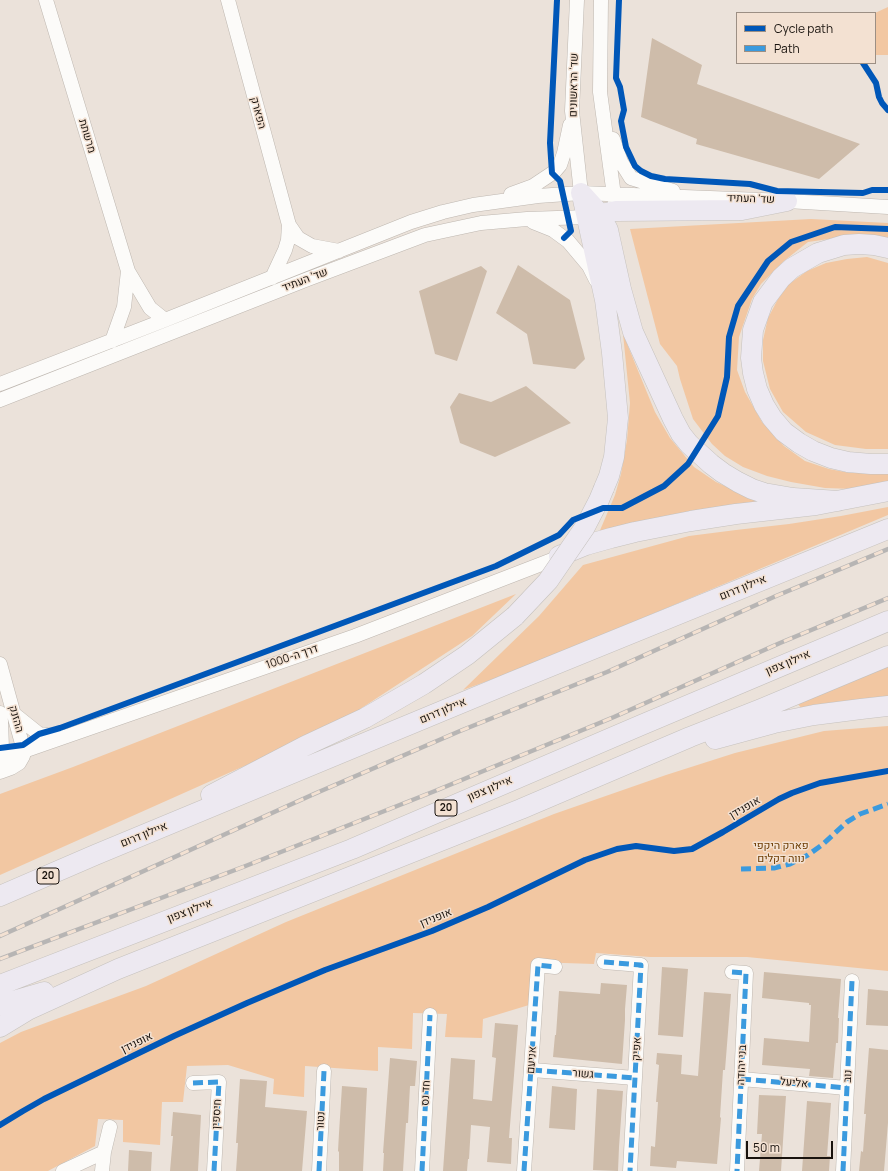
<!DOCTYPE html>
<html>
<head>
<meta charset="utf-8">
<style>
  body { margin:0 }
  #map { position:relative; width:888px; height:1171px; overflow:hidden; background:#ebe2da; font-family:Manrope,sans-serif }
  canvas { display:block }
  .legend { position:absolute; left:736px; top:12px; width:140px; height:52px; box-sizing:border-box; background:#f3e1d2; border:1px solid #9c8f84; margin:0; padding:5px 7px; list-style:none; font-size:12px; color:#19130e }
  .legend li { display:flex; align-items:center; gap:8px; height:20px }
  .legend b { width:20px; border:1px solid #9c8f84 }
  .scale { position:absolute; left:746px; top:1141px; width:87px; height:18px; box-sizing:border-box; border:2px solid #19130e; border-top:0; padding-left:5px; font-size:12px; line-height:14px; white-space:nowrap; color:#19130e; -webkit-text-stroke:3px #f3e1d2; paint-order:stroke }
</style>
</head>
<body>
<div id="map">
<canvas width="888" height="1171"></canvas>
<ul class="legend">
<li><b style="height:5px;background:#0057b8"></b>Cycle path</li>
<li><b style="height:5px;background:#3b9ade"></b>Path</li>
</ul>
<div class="scale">50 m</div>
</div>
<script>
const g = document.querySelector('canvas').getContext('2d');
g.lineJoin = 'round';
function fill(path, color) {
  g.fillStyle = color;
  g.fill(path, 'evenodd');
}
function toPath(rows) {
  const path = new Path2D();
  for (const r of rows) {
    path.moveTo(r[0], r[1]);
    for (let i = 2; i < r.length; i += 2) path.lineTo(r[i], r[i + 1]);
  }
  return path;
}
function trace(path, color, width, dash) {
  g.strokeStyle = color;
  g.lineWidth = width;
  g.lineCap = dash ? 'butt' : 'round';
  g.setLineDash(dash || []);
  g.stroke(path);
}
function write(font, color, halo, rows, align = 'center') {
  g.font = font + ' Manrope,Heebo,sans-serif';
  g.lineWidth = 3;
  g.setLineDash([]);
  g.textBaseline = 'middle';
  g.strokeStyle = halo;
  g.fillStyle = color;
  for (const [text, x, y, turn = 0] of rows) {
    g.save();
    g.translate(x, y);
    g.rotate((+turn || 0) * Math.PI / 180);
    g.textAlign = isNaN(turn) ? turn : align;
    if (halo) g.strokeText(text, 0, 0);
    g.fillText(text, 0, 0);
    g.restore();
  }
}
fill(toPath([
  [888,7,888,55,875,55,875,13],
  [811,219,888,223,888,240,843,237,808,242,784,261,761,284,752,299,739,337,737,370,745,392,762,422,784,446,805,461,829,469,850,473,878,473,888,472,888,482,854,489,825,488,791,482,767,476,743,467,725,456,712,444,693,419,680,379,677,366,660,344,630,229],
  [867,257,888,263,888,449,866,449,835,445,806,432,783,412,770,389,763,361,763,340,768,318,778,299,789,284,807,271,826,263,847,259],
  [623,334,655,412,670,438,694,467,716,482,745,495,780,504,598,535,615,495,621,474,627,440,630,403],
  [888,507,888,515,531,665,463,690,539,616,583,565,689,536,736,530,789,524,841,516],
  [516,594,472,636,334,726,0,875,0,794,73,767],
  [888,665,888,700,802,709,797,703],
  [888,726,888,971,747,957,650,957,596,953,594,964,534,962,529,1005,483,1019,482,1038,445,1037,447,1014,413,1013,412,1049,378,1047,378,1071,305,1066,304,1097,273,1094,274,1079,228,1065,187,1066,183,1102,162,1102,160,1145,123,1142,123,1120,98,1119,95,1146,48,1171,0,1171,0,1043,21,1032,146,986,286,922,554,814,666,775,735,753,824,731]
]), '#f2c7a2');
fill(toPath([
  [652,38,702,65,697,84,860,144,819,179,696,144,697,139,641,117],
  [518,265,570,300,585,359,575,369,533,364,527,334,496,313],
  [481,266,487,271,457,361,435,354,419,291],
  [526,386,571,423,495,457,460,443,450,407,459,393,491,402],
  [662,967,688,969,683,1037,658,1035],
  [764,972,841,979,838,1018,839,1018,838,1043,836,1043,833,1078,809,1076,810,1069,762,1065,764,1038,809,1042,811,1005,809,1005,809,1003,762,998],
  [601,983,627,985,625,1009,625,1020,622,1064,553,1057,555,1035,556,1035,559,991,600,994],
  [868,989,888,991,888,1026,866,1025],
  [704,992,731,994,725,1070,723,1070,720,1117,721,1118,717,1164,677,1161,676,1168,650,1166,651,1146,655,1147,658,1102,656,1102,659,1065,656,1064,657,1053,682,1055,681,1074,698,1076],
  [495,1023,518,1025,509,1138,512,1138,511,1164,487,1162,490,1127,471,1125,469,1159,468,1159,467,1171,443,1171,451,1058,475,1060,473,1099,492,1101,496,1058,492,1057],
  [869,1048,888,1050,888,1123,884,1171,859,1171,861,1151,863,1152,865,1125,866,1114,864,1114],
  [390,1058,417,1061,415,1086,410,1086,408,1123,406,1123,403,1171,383,1171,384,1153,383,1153],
  [240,1079,267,1081,265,1107,307,1111,302,1171,236,1171,238,1143,236,1143],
  [342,1086,367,1088,363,1171,339,1171,339,1152,338,1151,339,1133],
  [552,1086,577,1089,575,1130,549,1128],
  [597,1089,623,1091,619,1147,618,1171,593,1170],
  [759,1095,786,1096,781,1171,759,1171,762,1134,757,1134],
  [807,1101,831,1103,827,1156,830,1156,829,1171,802,1171],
  [173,1112,201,1115,198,1171,170,1171,173,1136,171,1136],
  [129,1150,152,1152,151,1171,128,1171]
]), '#cebcaa');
const minor = toPath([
  [46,0,128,271,150,308,165,320],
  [228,0,289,225,288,240,285,250,272,278],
  [577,0,572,111,581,193],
  [601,0,600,92,615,203],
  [613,139,621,162,631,178,673,191],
  [511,194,533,186,554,172,560,165,564,153,570,125],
  [533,222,553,230,568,241,589,266,596,280],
  [289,225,298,238,312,246,339,251],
  [112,341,124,307,128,271],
  [0,384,165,320,411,222,443,212,473,205,538,196,581,193,787,201,888,207],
  [0,400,308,279,425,235,481,223,527,219,587,217,594,213],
  [0,664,24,751,23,756,19,763,11,768,0,772],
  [0,713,1,721,2,748,0,750],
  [14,714,39,734,61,737],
  [0,758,24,751,355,636,557,558],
  [604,962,641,965,630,1171],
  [732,972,746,973,737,1171],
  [532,1070,635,1078],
  [741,1079,847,1088],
  [193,1083,219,1082,214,1171],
  [63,1171,104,1152],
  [102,1171,104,1152,110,1127],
  [319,1171,324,1071],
  [422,1171,430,1015],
  [524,1171,538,965,555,967],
  [843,1171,852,981]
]);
const highway = toPath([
  [581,193,600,214,608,230,621,289,633,332,673,419,681,434,689,444,711,464,723,473,738,482,752,489,764,493,793,498,838,501],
  [582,195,605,300,612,353,618,418,614,457,609,476,604,488],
  [591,222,600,214,616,211,742,210,787,201],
  [888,248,874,245,859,244,844,245,818,253,792,268,781,278,763,302,753,330,751,358,753,373,757,389,764,405,772,418,784,432,799,443,813,451,831,458,848,462,871,464,888,464],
  [559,556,586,545,611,538,635,532,691,521,736,514,816,505,888,491],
  [715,739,774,723,814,715,861,709,888,706],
  [211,795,305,746,365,718,424,684,467,655,515,616],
  [0,896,95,855,512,682,888,529],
  [0,985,352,849,639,726,888,621],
  [0,1005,44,992],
  [0,1027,28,1010,118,969,521,809,690,737,761,709,888,656]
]);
trace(minor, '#beb7b0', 15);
trace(highway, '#c5c1bd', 21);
trace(minor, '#fcfbf9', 14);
trace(highway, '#ede9f1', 20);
const rail = toPath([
  [0,936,314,794,460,731,607,672,776,596,888,549],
  [0,959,243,867,435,791,614,717,780,643,888,598]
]);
trace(rail, '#b7b5b4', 4.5);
trace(rail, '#f3e1d2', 3, [9]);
const highwayBridge = toPath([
  [515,616,548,581,585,527,599,500,604,488]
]);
trace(highwayBridge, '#c5c1bd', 21, []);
trace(highwayBridge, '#ede9f1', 20);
trace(toPath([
  [741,869,774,868,790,864,808,855,822,845,847,822,860,814,888,804],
  [604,962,641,965,630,1171],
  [732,972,746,973,737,1171],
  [532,1070,635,1078],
  [741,1079,847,1088],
  [193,1083,219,1082,214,1171],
  [319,1171,324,1071],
  [422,1171,430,1015],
  [524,1171,538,965,555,967],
  [843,1171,852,981]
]), '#3b9ade', 5, [10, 5]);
trace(toPath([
  [557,0,550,143,552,173,560,181,571,231,564,238],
  [619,0,616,78,620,87,624,110,621,121,626,147,635,166,641,171,651,176,665,179,750,184,777,191,863,193,872,190,888,190],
  [863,63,876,83,879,97,882,103,888,110],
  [0,748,23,745,39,734,60,728,496,566,559,535,573,520,603,508,622,508,664,486,688,464,718,416,727,377,729,337,738,306,768,261,791,242,835,227,888,229],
  [0,1125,23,1111,44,1099,174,1036,247,1003,325,970,432,931,488,907,585,860,617,849,636,846,674,851,692,849,723,832,779,799,792,793,820,783,888,771]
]), '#0057b8', 6);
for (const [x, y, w] of [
  [446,808,22],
  [48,876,22]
]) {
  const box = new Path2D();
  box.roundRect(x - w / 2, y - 8, w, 16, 3);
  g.fillStyle = '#f3e1d2';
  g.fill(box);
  trace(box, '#19130e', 1);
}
write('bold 10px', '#19130e', null, [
  ["20",446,808],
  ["20",48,876]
]);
write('11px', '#19130e', '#f3e1d2', [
  ["שד' הראשונים",574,85,-89],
  ["הפארק",258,113,75],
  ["מרשתת",87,136,73],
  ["שד' העתיד",751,199,2],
  ["שד' העתיד",305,280,-21],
  ["איילון דרום",743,588,-22],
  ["דרך ה-1000",292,657,-19],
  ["איילון צפון",788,663,-23],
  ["איילון דרום",443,711,-23],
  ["ההזנק",16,719,74],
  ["איילון צפון",490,789,-23],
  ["אופנידן",745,808,-30],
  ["איילון דרום",144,835,-22],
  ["איילון צפון",190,911,-21],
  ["אופנידן",436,918,-22],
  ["אופנידן",137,1043,-26],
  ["אפיק",637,1049,-87],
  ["אניעם",532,1060,-86],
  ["בני יהודה",742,1065,-87],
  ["גשור",583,1074,4],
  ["נוב",848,1076,-87],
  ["אליעל",794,1083,5],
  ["חד נס",426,1093,-87],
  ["חיספין",217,1114,-87],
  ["נטור",321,1121,-87]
]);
write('11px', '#6d3c02', '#f3e1d2', [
  ["פארק היקפי",781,846],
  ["נווה דקלים",781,859]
]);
</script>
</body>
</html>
